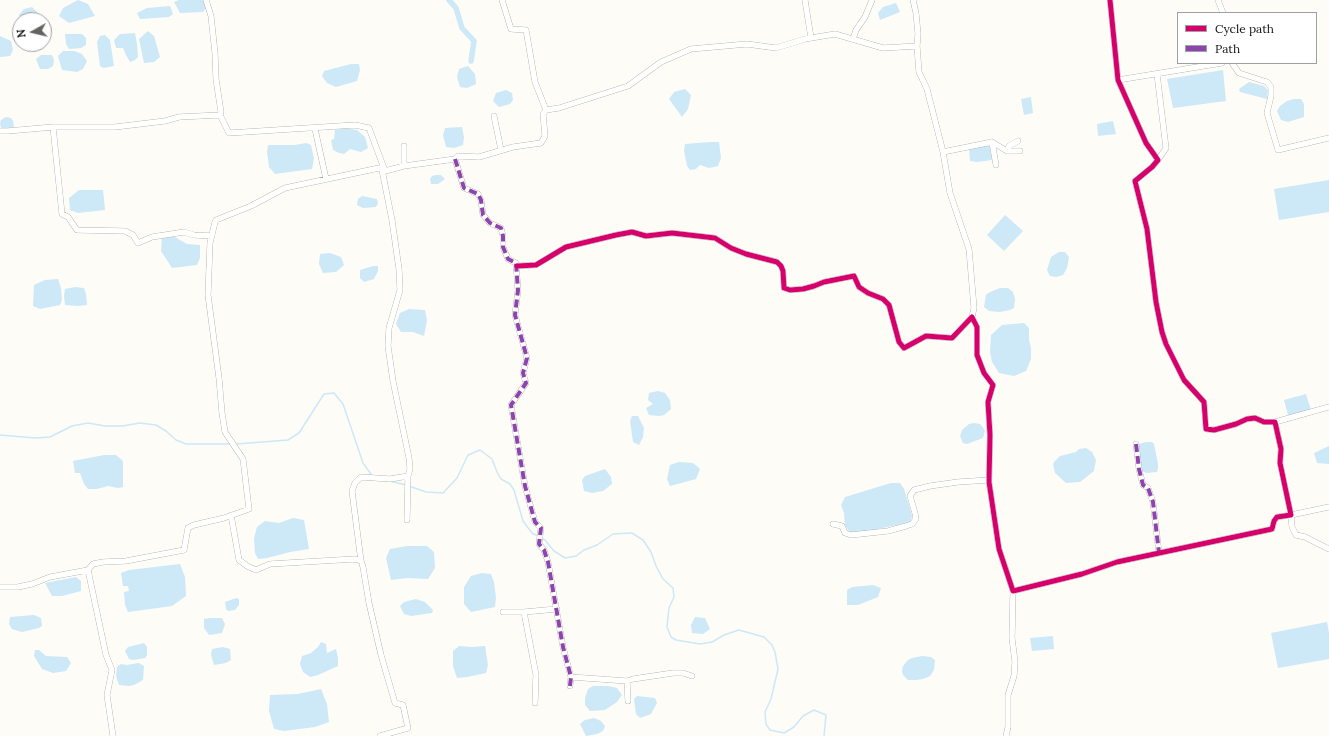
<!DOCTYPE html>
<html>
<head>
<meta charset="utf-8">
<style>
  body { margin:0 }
  #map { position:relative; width:1329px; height:736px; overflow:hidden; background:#fdfcf7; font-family:Lora,serif }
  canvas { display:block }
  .legend { position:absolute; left:1177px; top:12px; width:140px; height:52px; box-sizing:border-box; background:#fff; border:1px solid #a0a0a0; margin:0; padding:5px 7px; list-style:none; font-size:12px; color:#111 }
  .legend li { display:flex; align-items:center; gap:8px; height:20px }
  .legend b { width:20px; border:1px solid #a0a0a0 }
  .north { position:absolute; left:12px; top:12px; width:40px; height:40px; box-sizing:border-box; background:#fff; border:1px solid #a0a0a0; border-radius:50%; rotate:262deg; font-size:11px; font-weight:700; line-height:16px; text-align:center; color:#111 }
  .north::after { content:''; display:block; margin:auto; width:14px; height:18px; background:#646362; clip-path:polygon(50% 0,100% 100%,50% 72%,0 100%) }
</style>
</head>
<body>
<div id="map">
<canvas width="1329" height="736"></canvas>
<ul class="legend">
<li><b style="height:5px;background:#d6006c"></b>Cycle path</li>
<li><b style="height:5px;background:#8e44ad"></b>Path</li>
</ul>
<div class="north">N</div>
</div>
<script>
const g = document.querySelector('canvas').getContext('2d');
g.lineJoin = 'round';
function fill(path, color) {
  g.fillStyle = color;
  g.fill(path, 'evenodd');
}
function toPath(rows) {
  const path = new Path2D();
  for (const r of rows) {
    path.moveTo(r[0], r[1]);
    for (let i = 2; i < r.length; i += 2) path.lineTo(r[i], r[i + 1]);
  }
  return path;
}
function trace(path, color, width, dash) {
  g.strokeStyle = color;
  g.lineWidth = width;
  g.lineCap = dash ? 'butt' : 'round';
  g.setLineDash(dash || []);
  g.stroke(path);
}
fill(toPath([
  [78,0,88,4,95,16,69,23,59,16,63,8],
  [179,0,204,0,206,8,203,12,180,13,174,2],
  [896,3,900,12,880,20,878,13,883,7],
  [170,6,173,14,169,17,140,19,137,13,147,8],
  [32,7,39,14,34,20,22,20,19,15,24,9],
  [148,31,154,36,160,57,154,62,144,63,139,39],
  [135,33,137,44,138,57,135,60,130,62,126,55,123,48,116,48,114,40,120,34],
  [65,34,82,34,86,38,86,45,81,48,69,49,66,44],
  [105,35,110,40,114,66,103,68,100,66,97,42,100,36],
  [0,36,11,41,13,50,10,56,0,57],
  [63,51,74,51,82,54,87,61,83,69,77,72,62,70,58,56],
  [41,55,52,55,54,60,53,66,48,69,40,69,36,59],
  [351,64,359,64,360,70,357,81,336,87,327,83,322,76,324,71],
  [468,66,475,74,476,84,467,88,460,87,457,77,459,69],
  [1223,70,1226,101,1173,108,1167,79],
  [1249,82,1264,86,1268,90,1267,99,1240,92,1239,89],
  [685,89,691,95,688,109,682,117,669,99,674,92],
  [506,90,512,93,513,100,510,104,499,107,493,101,496,93],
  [1031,97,1033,113,1024,115,1021,99],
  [1294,99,1301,99,1304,104,1304,117,1288,122,1281,120,1277,111,1280,106,1287,101],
  [6,117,11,118,13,121,14,127,5,129,1,128,0,123,1,120],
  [1113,121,1116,134,1098,136,1097,124],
  [462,127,464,137,463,145,454,148,446,147,443,135,445,128],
  [344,128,357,130,365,137,368,148,361,152,350,149,344,154,339,153,333,150,331,140,334,139,335,130],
  [710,142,719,142,721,158,718,166,709,168,700,165,696,169,690,170,687,166,684,151,685,144],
  [306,143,311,145,314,159,312,169,275,174,269,167,267,152,268,145,295,145],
  [990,145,992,160,977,162,970,161,969,149],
  [436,175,441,175,445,179,438,184,431,184,430,179,432,176],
  [1329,180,1329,212,1279,220,1274,189],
  [79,190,103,190,105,210,78,213,70,210,69,198],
  [362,196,377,199,378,203,376,207,363,208,357,205,358,199],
  [1005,215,1023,231,1004,251,987,235],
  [162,236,173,236,187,244,200,245,200,258,197,265,172,268,161,251],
  [1059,252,1065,252,1069,257,1067,268,1063,275,1056,277,1050,276,1047,270,1051,257],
  [330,253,341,257,344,265,336,272,323,273,319,264,320,254],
  [373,266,378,266,378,271,374,279,364,282,360,278,360,270],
  [58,279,61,288,62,300,60,305,40,309,33,306,34,285,45,280],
  [75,287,84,288,86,294,87,305,78,306,65,305,64,296,65,289],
  [1000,288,1008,288,1013,292,1015,299,1014,308,1010,310,1000,312,989,311,984,307,986,295,988,293],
  [409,309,425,310,427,320,424,336,413,332,401,332,396,324,400,313],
  [1024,323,1029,328,1029,340,1031,348,1031,359,1026,371,1014,376,999,373,992,362,990,352,991,335,1002,325],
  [658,391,665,393,670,400,671,409,664,415,659,416,649,415,646,408,653,404,648,400,649,393],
  [1306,394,1311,410,1293,415,1288,415,1284,400],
  [632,416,638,416,644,428,643,437,639,445,633,442,630,421],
  [974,423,980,424,982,426,985,431,983,438,967,444,963,443,960,436,962,430,969,424],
  [1146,442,1152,442,1154,444,1158,464,1158,468,1157,472,1147,473,1141,471,1138,447,1139,444],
  [1329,446,1329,464,1317,463,1314,453],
  [1086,448,1092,452,1096,460,1094,471,1080,482,1066,483,1055,473,1053,464,1054,462,1060,456,1076,452,1079,449],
  [104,455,116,455,123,461,123,487,118,488,108,486,97,489,88,489,84,484,80,473,75,473,73,461],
  [679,462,693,463,700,469,696,479,670,486,667,479,670,465],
  [605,469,611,477,612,484,603,491,592,493,584,491,582,480,585,476],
  [891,483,900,483,904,489,912,515,911,522,859,533,850,533,845,525,844,513,841,505,845,497],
  [293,518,304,520,309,549,290,552,267,558,258,559,255,553,254,538,257,527,265,521,279,523],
  [407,546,427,546,434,552,435,568,428,579,407,578,391,580,386,558,390,549],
  [180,564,185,577,186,596,172,606,128,612,125,605,124,592,129,591,128,586,123,586,121,573,129,570],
  [482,573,491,574,494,582,496,598,495,607,471,612,464,604,464,587,471,576],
  [76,577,81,581,81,591,62,596,52,596,45,583],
  [873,585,881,588,878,597,858,605,847,605,847,590,852,587],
  [236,598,239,599,239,605,235,610,228,611,226,609,225,602],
  [416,599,425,602,433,610,432,613,411,616,404,614,400,606,404,602],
  [34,615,41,618,42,626,39,628,22,632,12,629,9,624,10,617],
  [695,617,705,618,710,629,703,634,692,633,691,625],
  [210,618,222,618,225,624,222,633,209,635,204,628,204,619],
  [1327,622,1329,633,1329,659,1278,668,1271,633],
  [1053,636,1054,649,1032,651,1030,638],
  [321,642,326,644,327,653,336,649,338,658,338,666,318,675,310,677,303,672,300,664,302,656,311,653,318,647],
  [144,643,147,647,147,655,145,658,133,660,129,659,125,651,128,647],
  [459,646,472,647,485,646,488,665,486,673,467,677,457,678,453,666,453,651],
  [223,647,230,649,231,660,226,663,214,665,211,655,212,649],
  [35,650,39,650,46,656,67,657,71,663,66,671,53,673,42,669,34,656],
  [922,656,931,657,935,660,934,670,930,676,923,679,916,680,908,680,903,675,902,671,903,666,908,660,912,658],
  [139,663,144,666,143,680,134,685,129,686,119,685,116,676,117,667,121,664,127,665],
  [593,686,608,686,617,688,622,695,617,702,605,710,590,711,585,705,585,698,588,689],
  [321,689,327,704,329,722,315,727,284,731,274,729,269,711,270,695,298,694],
  [637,696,655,698,657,703,651,714,640,718,636,714,634,699],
  [594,718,601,721,605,726,603,731,597,734,586,736,580,724,585,720]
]), '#cde8f7');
trace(toPath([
  [0,435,35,438,50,437,72,426,88,423,105,426,122,426,140,423,156,425,166,431,176,440,186,444,230,444],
  [236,444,288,440,299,433,324,394,334,393,343,404,363,463,373,477],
  [390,481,406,485],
  [409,486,426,492,443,493,457,478,468,455,480,450,492,459,497,472,501,479,510,484,514,490,523,521,532,533,538,536],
  [541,538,545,540,554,551,565,558,576,556,584,550,597,545,613,534,632,533,643,540,651,552,656,566,663,579,673,588,674,597,669,608,667,627,671,637,676,640,700,644,712,642,724,635,739,630,764,637,772,645,775,652,778,669,771,699,765,712,766,724,770,730,784,733,794,727,803,716,814,710,826,715,824,736]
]), '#cde8f7', 1.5);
trace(toPath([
  [449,0,456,8,462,28,474,41,471,61]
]), '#cde8f7', 5.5);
const minor = toPath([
  [805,0,811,38],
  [913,0,916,13,918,34,917,46],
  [1218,0,1223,13],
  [853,39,856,30,865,17,872,0],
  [1232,63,1239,73,1267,82,1271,87,1271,96,1267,113,1278,150,1329,138],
  [1157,74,1166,148,1158,160],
  [1118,80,1222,63],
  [546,110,559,108,628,86,661,62,691,49,747,44,776,48,805,39,835,34,883,48,917,46,919,72,927,89,943,152,992,142,996,165],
  [220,115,229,133,355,125,369,128,385,171],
  [494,116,501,150],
  [53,127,115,127,165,121,179,117,220,115,221,112,216,79,215,53,211,16,206,0],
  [315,129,326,179],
  [0,131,8,131,53,127,62,214,68,217,77,230,125,231,133,235,138,243,152,237,184,232,194,235,212,236],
  [992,142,1007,151,1020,151],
  [404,146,404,166],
  [1007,151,1009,146,1018,141],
  [943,152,950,193,969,249,974,308,972,317],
  [455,159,464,188,478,194,481,200,483,215,490,223,501,228,503,236,503,247,508,259,516,263,518,290,515,315,527,358,523,373,526,383,511,405,525,486,535,522,541,528,539,544,544,550,548,562,563,647,571,677,570,686],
  [517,266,536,265,566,247,616,235,632,232,646,236,672,233,715,238,731,248,746,254,777,262,781,266,783,271,784,288,790,290,803,289,814,286,824,282,854,276,859,287,868,293,883,299,889,305,899,342,904,348,926,336,952,338,972,317,977,327,977,355,984,373,993,385,988,402,990,435,989,482,999,549,1013,591,1082,574,1117,562,1272,529,1274,521,1277,517,1291,515,1280,463,1281,449,1275,422,1264,422,1255,418,1247,419,1236,424,1214,430,1206,429,1204,402,1184,380,1166,344,1162,332,1156,302,1147,229,1135,181,1152,167,1158,160,1146,143,1118,80,1110,0],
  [1275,422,1329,407],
  [1136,444,1139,469,1143,485,1148,488,1153,502,1159,553],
  [1329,507,1291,515,1292,527,1296,535,1305,537,1329,549],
  [231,515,239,560,247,566,256,570,270,564,355,559,361,561,363,567,369,603,381,655,395,703,403,705,408,728,380,736],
  [407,520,408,476],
  [833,524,842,526,845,533,851,535,888,531,906,526,912,524,916,519,915,513,910,496,914,490,930,486,958,482,989,480],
  [361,561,352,491,355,483,361,477,390,479,408,476,410,469,409,458,393,381,388,346,389,328,400,290,399,269,392,220,382,170],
  [88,570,106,655,112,670,107,695,113,736],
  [0,587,18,587,32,584,50,577,88,570,93,564,103,562,126,561,184,550,188,528,194,525,224,518,249,509,243,459,225,432,222,413,219,378,208,295,210,243,215,222,216,220,251,206,285,188,379,168,385,171,404,166,455,159,458,156,479,157,513,147,541,143,545,136,543,114,546,110,535,82,526,30,511,29,502,0],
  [503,612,524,612,557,609],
  [524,612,536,675,535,703],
  [571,677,627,681,633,679,673,673,683,673,692,676],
  [627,681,628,701],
  [1006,736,1008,727,1008,695,1014,676,1015,662,1012,638,1013,591]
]);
trace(minor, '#979795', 6);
trace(minor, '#fffffe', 5.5);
trace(toPath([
  [455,159,464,188,478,194,481,200,483,215,490,223,501,228,503,236,503,247,508,259,516,263,518,290,515,315,527,358,523,373,526,383,511,405,525,486,535,522,541,528,539,544,544,550,548,562,563,647,571,677,570,686],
  [1136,444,1139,469,1143,485,1148,488,1153,502,1159,553]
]), '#8e44ad', 4, [8, 4]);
trace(toPath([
  [517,266,536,265,566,247,616,235,632,232,646,236,672,233,715,238,731,248,746,254,777,262,781,266,783,271,784,288,790,290,803,289,814,286,824,282,854,276,859,287,868,293,883,299,889,305,899,342,904,348,926,336,952,338,972,317,977,327,977,355,984,373,993,385,988,402,990,435,989,482,999,549,1013,591,1082,574,1117,562,1272,529,1274,521,1277,517,1291,515,1280,463,1281,449,1275,422,1264,422,1255,418,1247,419,1236,424,1214,430,1206,429,1204,402,1184,380,1166,344,1162,332,1156,302,1147,229,1135,181,1152,167,1158,160,1146,143,1118,80,1110,0]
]), '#d6006c', 5);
</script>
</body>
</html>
